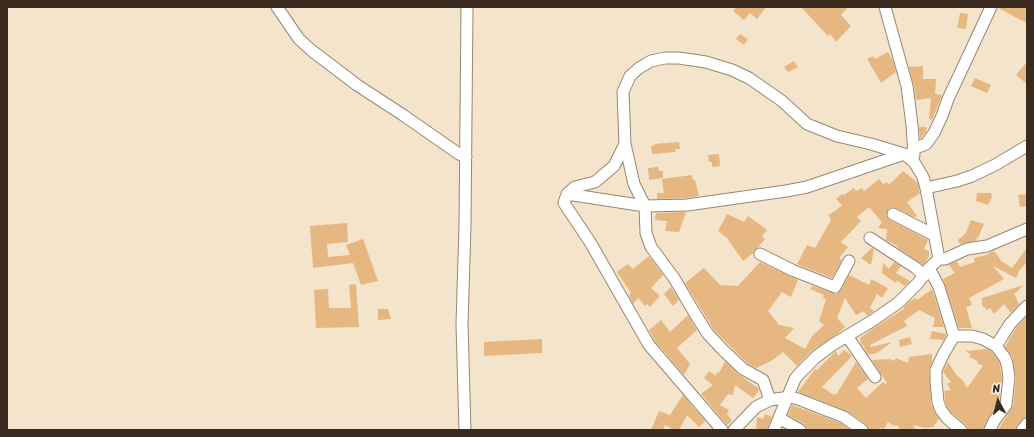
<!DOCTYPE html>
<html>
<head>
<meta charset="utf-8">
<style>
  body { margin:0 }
  #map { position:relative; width:1034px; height:437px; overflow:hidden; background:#f3e4cb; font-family:Sriracha,sans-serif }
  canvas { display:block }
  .frame { position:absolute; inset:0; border:8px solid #3b2a1e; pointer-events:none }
  .north { position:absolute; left:978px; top:381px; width:40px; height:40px; -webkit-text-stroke:3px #f7f3e8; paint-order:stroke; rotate:353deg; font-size:11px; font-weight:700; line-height:16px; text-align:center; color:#3b2a1e }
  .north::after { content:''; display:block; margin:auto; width:14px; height:18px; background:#3b2a1e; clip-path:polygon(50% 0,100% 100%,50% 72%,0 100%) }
</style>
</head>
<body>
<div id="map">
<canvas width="1034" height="437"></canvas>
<div class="frame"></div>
<div class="north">N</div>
</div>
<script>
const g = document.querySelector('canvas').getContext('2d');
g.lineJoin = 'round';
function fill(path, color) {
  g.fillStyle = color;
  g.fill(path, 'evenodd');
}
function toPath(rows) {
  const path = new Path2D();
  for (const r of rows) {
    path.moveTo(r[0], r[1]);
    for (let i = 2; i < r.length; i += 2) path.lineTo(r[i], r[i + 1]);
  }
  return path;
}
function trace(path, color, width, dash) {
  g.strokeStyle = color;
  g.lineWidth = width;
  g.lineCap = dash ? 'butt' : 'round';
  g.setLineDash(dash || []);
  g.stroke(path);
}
fill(toPath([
  [736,7,766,7,757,19,750,13,744,20,733,11],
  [801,7,848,7,841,15,851,26,836,42,830,34,828,36],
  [998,7,1027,7,1027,23,998,8],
  [960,13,968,14,966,29,957,28],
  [740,34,748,39,744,45,736,39],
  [888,52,893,61,896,72,881,83,867,59,873,56,875,59],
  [794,61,798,67,788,72,784,67],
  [1027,62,1027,84,1016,75],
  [923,66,923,79,936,79,935,94,942,95,932,120,929,119,931,98,916,100,914,85,909,69,909,67],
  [975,78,991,85,987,93,971,86],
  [919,127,927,127,926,132,920,139],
  [679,142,680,149,675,149,676,152,652,154,651,146,655,146,654,144],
  [719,154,720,166,712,167,712,162,709,162,708,155],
  [658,167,659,171,663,171,663,178,649,180,648,168],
  [903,171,918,183,920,193,907,202,917,216,914,217,893,207,889,208,886,215,890,220,928,240,924,249,929,251,929,257,923,265,897,247,898,246,886,240,887,229,878,228,882,222,869,207,857,217,861,221,841,242,848,247,839,258,842,260,832,278,797,264,807,245,815,248,831,220,828,215,835,211,842,205,836,199,842,194,844,195,854,188,856,191,862,188,864,191,879,179,883,184,887,182,889,185],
  [692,175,693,180,695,180,699,196,686,198,657,199,657,193,664,193,662,179],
  [977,193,991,193,992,197,988,205,976,201],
  [1027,194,1027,206,1020,207,1018,195],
  [686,212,679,232,665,231,667,221,655,220,656,213],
  [727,214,744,222,748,216,767,230,762,236,765,239,753,253,743,261,727,238,718,231],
  [971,220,984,224,978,238,977,237,976,241,960,244,958,240,966,233],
  [347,223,348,242,327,244,328,257,350,255,346,245,363,239,378,281,361,285,353,263,313,268,310,226],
  [872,248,874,249,871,265,861,258],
  [1027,248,1027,262,1019,271,1016,278,993,266,1004,279,969,298,972,305,966,307,972,328,959,328,943,279,955,273,949,265,957,261,960,267,975,262,974,258,986,255,994,251,1001,260,1000,260,1012,268],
  [649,256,663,275,651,288,660,296,650,307,647,304,645,306,638,298,633,304,629,295,631,293,617,272,628,264,633,269],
  [760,262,798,280,791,297,782,292,768,311,779,325,794,328,785,338,805,349,812,336,824,325,819,321,826,299,823,298,824,295,810,289,812,286,836,294,841,290,849,275,869,285,871,279,888,288,882,298,877,294,870,308,874,311,867,316,864,311,856,315,845,298,837,318,845,327,836,335,812,351,797,366,783,352,771,361,756,368,747,363,714,330,685,283,704,268,720,285,738,286],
  [894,262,901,266,896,273,910,281,905,286,896,280,897,282,896,283,882,273,883,263,889,269],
  [356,284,359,327,316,328,314,290,328,289,329,308,351,308,349,285],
  [1024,285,1014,294,1019,304,1011,313,1004,304,994,314,990,308,987,310,982,305,982,298],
  [671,287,679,300,673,306,664,294],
  [932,289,944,327,933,327,935,318,919,310,904,321,907,326,870,345,871,347,892,342,877,353,868,355,864,348,865,347,861,344,860,338,871,330,904,309,904,307,910,301,916,298,917,300],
  [378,309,388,309,391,319,378,320],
  [688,315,697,330,677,348,690,364,684,375,655,341,649,330,661,320,670,332],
  [1027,316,1027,417,1022,420,1016,426,1015,430,998,430,1013,406,1016,378,1012,356,1005,347,1016,328],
  [932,331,946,334,946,335,944,340,930,339],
  [910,337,912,344,900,347,899,340],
  [542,339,542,353,484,356,484,342],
  [987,349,991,351,999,361,1000,366,1002,377,999,402,988,418,983,430,968,430,966,425,952,413,947,407,945,400,944,391,951,390,947,384,951,382,943,372,948,362,955,373,964,382,967,388,983,366,977,363,978,361,969,357,971,355,966,351],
  [844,350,852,356,822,387,834,395,835,393,836,395,856,362,868,379,857,388,866,398,883,382,885,384,887,383,872,360,890,359,894,361,896,358,908,363,909,357,932,354,932,362,929,370,931,403,935,413,939,419,933,427,925,428,913,425,916,430,900,430,897,425,894,426,888,422,884,429,880,428,878,430,869,430,866,424,847,411,798,392,815,369,817,370,836,351,838,356],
  [725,361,738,374,758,388,759,390,753,398,735,385,733,395,728,394,720,405,729,410,727,414,732,421,727,425,701,394,713,385,704,378,709,371,716,376,717,372,719,373],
  [683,395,705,421,699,427,687,415,679,430,674,430,665,425,663,430,651,430,659,411,670,415],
  [792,405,841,423,850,430,807,430,804,424,788,415],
  [765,414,772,417,767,430,756,430,757,417,763,419]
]), '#e6b781');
const minor = toPath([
  [277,7,299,39,311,50,357,85,403,115,459,154,466,157],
  [885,7,907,86,912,125,914,155],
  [625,144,634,184,645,206,646,233,651,247,674,278,697,317,708,334,723,350,743,369,763,380,770,400],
  [913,149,926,144,934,133,942,116,948,99,991,7],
  [926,188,957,181,972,176,995,165,1027,146],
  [567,194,645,206,687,205,786,191,807,187,904,154],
  [893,214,934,235],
  [870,238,916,268,924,276],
  [760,254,792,270,835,287,849,261],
  [929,268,939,287,954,336,972,336,983,339,996,346],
  [847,336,875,377],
  [954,336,944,353,936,370,936,381,938,402,941,410,947,418,961,430],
  [779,418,800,430],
  [465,430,462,324,465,225,467,7],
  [722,430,649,345,590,242,564,203,567,194,575,187,595,182,614,166,625,144,623,92,630,76,639,68,651,61,665,58,679,58,706,62,732,70,749,78,782,101,807,124,837,136,871,144,904,154,914,162,923,177,926,188,939,259],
  [734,430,756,407,770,400,789,397,798,399,844,417,862,430],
  [774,430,795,379,799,374,816,357,832,345,872,321,898,303,918,283,929,268,939,259,945,259,967,249,987,246,1027,229],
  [990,430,994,421,1006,405,1007,396,1009,377,1007,364,1005,358,996,346,1010,324,1027,306],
  [1022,430,1027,424]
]);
trace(minor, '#978774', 13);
trace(minor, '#fff', 11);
</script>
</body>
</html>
